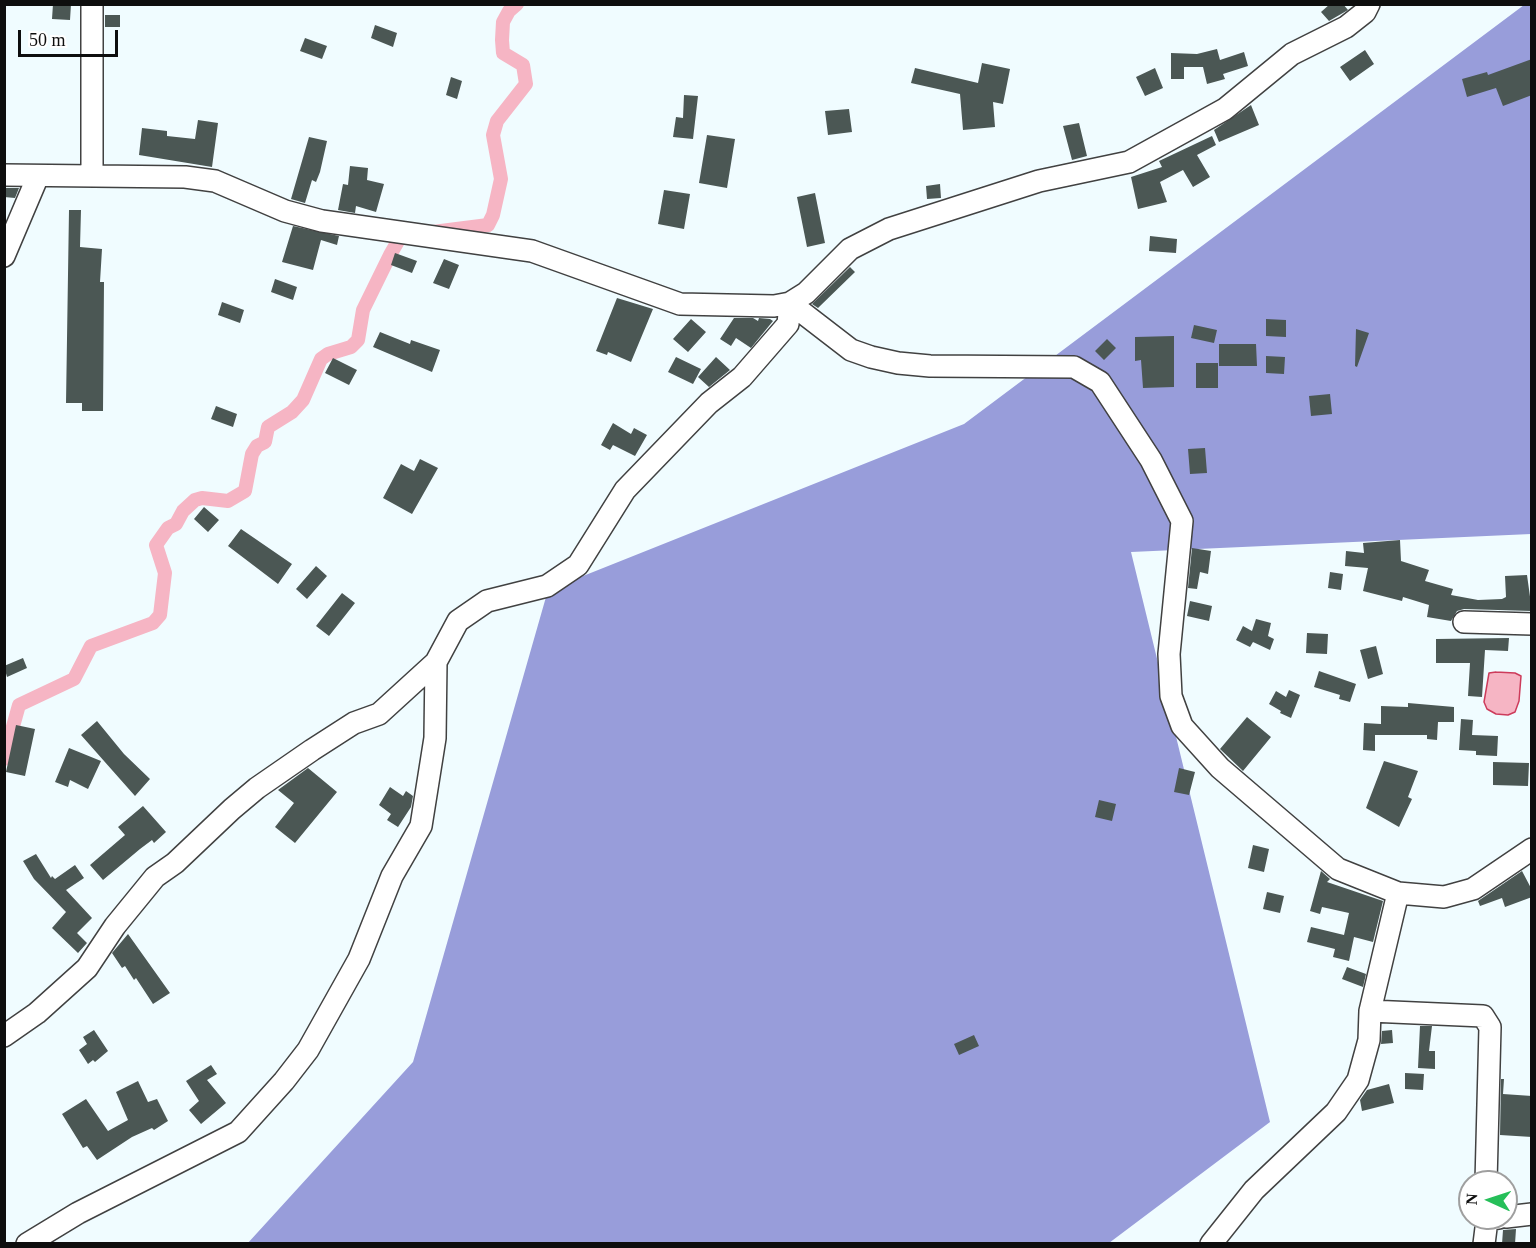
<!DOCTYPE html>
<html>
<head>
<meta charset="utf-8">
<style>
  body { margin:0 }
  #map { position:relative; width:1536px; height:1248px; overflow:hidden; background:#f0fcff; font-family:Georgia,serif }
  canvas { display:block }
  .frame { position:absolute; inset:0; border:6px solid #0e0e0e; pointer-events:none }
  .north { position:absolute; left:1458px; top:1170px; width:60px; height:60px; box-sizing:border-box; background:#fff; border:2px solid #9f9f9f; border-radius:50%; rotate:273deg; font-size:16px; font-weight:700; line-height:24px; text-align:center; color:#0e0e0e }
  .north::after { content:''; display:block; margin:auto; width:21px; height:27px; background:#26bf59; clip-path:polygon(50% 0,100% 100%,50% 72%,0 100%) }
  .scale { position:absolute; left:18px; top:30px; width:100px; height:27px; box-sizing:border-box; border:3px solid #0e0e0e; border-top:0; padding-left:8px; font-size:18px; line-height:21px; white-space:nowrap; color:#0e0e0e; -webkit-text-stroke:4px #fff; paint-order:stroke }
</style>
</head>
<body>
<div id="map">
<canvas width="1536" height="1248"></canvas>
<div class="frame"></div>
<div class="north">N</div>
<div class="scale">50 m</div>
</div>
<script>
const g = document.querySelector('canvas').getContext('2d');
g.lineJoin = 'round';
function fill(path, color) {
  g.fillStyle = color;
  g.fill(path, 'evenodd');
}
function toPath(rows) {
  const path = new Path2D();
  for (const r of rows) {
    path.moveTo(r[0], r[1]);
    for (let i = 2; i < r.length; i += 2) path.lineTo(r[i], r[i + 1]);
  }
  return path;
}
function trace(path, color, width, dash) {
  g.strokeStyle = color;
  g.lineWidth = width;
  g.lineCap = dash ? 'butt' : 'round';
  g.setLineDash(dash || []);
  g.stroke(path);
}
fill(toPath([
  [1524,5,1531,5,1531,534,1131,552,1270,1122,1109,1243,247,1244,413,1062,548,590,964,424]
]), '#989dda');
const water = toPath([
  [1496,672,1515,673,1521,676,1519,701,1515,712,1508,715,1496,714,1487,709,1484,702,1489,673,1496,672]
]);
fill(water, '#f6b5c4');
trace(water, '#cd3b5b', 1.5);
trace(toPath([
  [433,232,488,225,493,215,501,179,493,135,497,121,526,84,523,65,503,53,502,40,503,22,509,11,517,4],
  [4,759,19,705,74,679,91,646,153,623,160,615,165,573,156,545,168,528,176,524,183,511,195,500,202,498,228,501,245,491,252,454,257,446,265,442,268,427,292,412,303,400,321,359,328,354,351,347,358,340,363,310,390,255,405,229,408,230]
]), '#f6b5c4', 14);
fill(toPath([
  [53,4,71,4,70,20,52,19],
  [1330,4,1343,4,1348,10,1329,21,1321,12],
  [105,15,120,15,120,27,105,27],
  [375,25,397,33,393,47,371,38],
  [305,38,327,46,322,59,300,51],
  [1217,49,1220,60,1244,52,1248,66,1223,74,1225,79,1207,84,1203,67,1184,67,1184,79,1171,79,1171,53,1197,54],
  [1365,50,1374,64,1350,81,1340,67],
  [1532,59,1532,95,1503,106,1496,88,1467,97,1462,79,1487,72,1488,75],
  [982,63,1010,69,1003,104,993,102,995,127,963,130,960,94,911,83,915,68,978,83],
  [1155,68,1163,88,1145,96,1136,77],
  [451,77,462,81,457,99,446,95],
  [684,95,698,96,693,139,673,137,676,117,683,118],
  [1251,105,1259,125,1219,142,1214,130],
  [849,109,852,132,828,135,825,111],
  [198,120,218,123,212,167,139,155,142,128,167,131,167,136,195,139],
  [1079,123,1087,156,1072,160,1063,126],
  [707,135,735,139,727,188,699,183],
  [1212,136,1216,145,1197,155,1210,177,1193,187,1183,170,1160,182,1167,202,1138,209,1131,177,1162,167,1159,161],
  [309,137,327,141,320,172,316,182,312,180,305,203,291,199],
  [350,166,368,168,367,180,384,184,376,212,356,206,355,213,338,210,343,184,348,185],
  [940,184,941,198,927,199,926,186],
  [4,188,19,188,15,198,4,197],
  [664,190,690,194,684,229,658,224],
  [815,193,825,243,807,247,797,197],
  [69,210,81,210,80,247,102,249,100,282,104,282,103,411,82,411,82,403,66,403],
  [293,226,339,236,337,245,321,240,313,270,282,262],
  [1150,236,1177,239,1176,253,1149,251],
  [395,253,417,261,412,273,391,265],
  [444,259,459,265,449,289,433,283],
  [850,267,855,272,818,308,812,304],
  [275,279,297,287,293,300,271,292],
  [617,298,653,309,631,362,608,352,607,355,596,351],
  [222,302,244,310,240,323,218,315],
  [734,318,753,318,758,321,759,318,770,319,773,321,751,348,736,338,731,346,720,339],
  [691,319,706,332,688,352,673,339],
  [1266,319,1286,320,1286,337,1266,336],
  [1194,325,1217,330,1214,343,1191,338],
  [1356,329,1369,333,1357,367,1355,366],
  [380,332,410,344,411,340,440,350,432,372,373,347],
  [1174,336,1174,387,1143,388,1141,360,1135,361,1135,337],
  [1107,339,1116,348,1104,360,1095,351],
  [1219,344,1256,344,1257,366,1219,366],
  [1266,356,1285,357,1284,374,1266,373],
  [676,357,701,369,693,384,668,372],
  [716,357,730,370,709,387,698,377],
  [333,358,357,370,349,385,325,373],
  [1196,363,1218,363,1218,388,1196,388],
  [1330,394,1332,414,1311,416,1309,396],
  [216,406,237,414,233,427,211,419],
  [613,423,631,434,634,428,647,435,635,456,613,445,610,450,601,445],
  [1205,448,1207,473,1190,474,1188,449],
  [420,459,438,468,412,514,383,498,401,464,414,471],
  [204,507,219,520,208,532,194,519],
  [241,529,292,564,278,584,228,546],
  [1400,540,1401,561,1429,570,1425,581,1453,589,1451,595,1478,600,1502,599,1506,597,1505,576,1527,575,1532,611,1464,609,1457,611,1451,621,1427,617,1429,605,1403,597,1402,601,1363,591,1368,568,1345,566,1346,551,1364,553,1363,543],
  [1192,548,1211,551,1208,574,1200,572,1197,589,1188,588],
  [316,566,327,576,307,599,296,589],
  [1330,572,1343,574,1341,590,1328,588],
  [342,593,355,603,329,636,316,626],
  [1190,601,1212,606,1209,621,1187,616],
  [1256,619,1271,623,1268,636,1274,639,1270,650,1253,642,1250,647,1236,640,1243,626,1252,631],
  [1307,633,1328,634,1327,654,1306,653],
  [1509,638,1508,651,1485,650,1482,697,1468,696,1470,663,1436,663,1436,639],
  [1376,646,1383,674,1368,679,1360,650],
  [23,658,27,668,7,677,4,666],
  [1319,671,1356,684,1350,702,1339,699,1340,695,1314,687],
  [1289,690,1300,695,1291,718,1280,713,1281,711,1269,704,1276,691,1286,697],
  [1408,703,1454,707,1454,722,1438,722,1437,740,1427,739,1427,735,1375,735,1375,751,1363,750,1364,723,1381,724,1381,706,1408,707],
  [1247,717,1271,737,1243,771,1220,749],
  [1461,719,1473,720,1472,735,1498,736,1497,756,1476,755,1476,751,1459,750],
  [97,721,124,754,150,779,135,796,81,735],
  [16,725,35,729,25,776,6,772],
  [69,748,101,761,88,789,70,780,68,787,55,782],
  [1384,761,1418,771,1408,797,1412,799,1399,827,1366,808],
  [1493,762,1529,763,1528,786,1493,785],
  [308,768,337,792,295,843,275,827,294,803,278,790],
  [1179,768,1195,772,1189,795,1174,792],
  [390,787,403,796,406,791,413,796,411,807,398,827,387,820,391,814,379,805],
  [1099,800,1116,804,1112,821,1095,817],
  [143,806,166,832,154,843,152,840,140,849,103,880,90,865,125,835,118,827],
  [1253,845,1269,849,1264,872,1248,868],
  [36,854,51,878,52,876,55,879,75,865,84,878,66,890,92,918,77,933,87,943,78,953,52,928,66,912,34,879,23,861],
  [1321,871,1330,879,1327,882,1383,901,1373,942,1354,937,1349,961,1333,957,1335,949,1307,942,1311,927,1344,935,1349,913,1322,907,1320,914,1310,911],
  [1522,871,1532,890,1532,897,1505,907,1502,898,1480,906,1478,901],
  [1267,892,1284,896,1280,913,1263,909],
  [128,934,170,993,153,1004,136,978,134,980,125,966,122,968,112,953],
  [1347,967,1366,974,1363,987,1342,979],
  [1420,1026,1432,1026,1429,1051,1435,1051,1435,1069,1418,1068],
  [94,1030,108,1051,95,1062,93,1060,88,1064,79,1050,87,1044,83,1037],
  [1392,1030,1393,1043,1381,1044,1382,1031],
  [974,1035,979,1046,959,1055,954,1044],
  [211,1065,217,1074,207,1080,226,1103,201,1124,189,1110,199,1101,186,1081],
  [1405,1073,1424,1074,1423,1090,1405,1089],
  [1501,1079,1504,1079,1503,1094,1532,1096,1532,1137,1500,1135],
  [138,1081,148,1102,157,1099,168,1121,154,1130,152,1128,132,1137,97,1160,87,1146,83,1148,62,1114,86,1099,108,1131,128,1120,116,1092],
  [1389,1084,1394,1103,1362,1111,1360,1100,1367,1090],
  [1516,1229,1515,1244,1502,1244,1503,1230]
]), '#4b5754');
const minor = toPath([
  [4,175,185,177,215,181,285,211,322,221,532,251,680,304,774,306,790,303,806,293,850,249,889,229,1039,181,1129,162,1225,109,1292,54,1346,27,1365,12,1369,4],
  [92,176,92,4],
  [4,256,38,176],
  [790,303,851,350,871,357,898,363,930,366,1074,367,1100,382,1151,460,1182,521,1169,654,1171,696,1182,726,1220,768,1338,869,1398,893,1444,897,1473,889,1532,849],
  [1464,622,1532,624],
  [1370,1011,1483,1016,1490,1027,1486,1182],
  [4,1036,37,1013,87,968,115,926,155,877,175,863,232,809,257,788,312,750,354,723,379,714,436,662],
  [1506,1217,1532,1214],
  [27,1244,78,1213,238,1132,284,1081,308,1050,359,959,392,876,421,826,435,738,436,662,458,621,487,601,547,586,578,565,625,490,709,403,742,377,788,324,790,303],
  [1211,1244,1254,1190,1336,1112,1358,1080,1369,1040,1370,1011,1398,893],
  [1484,1244,1487,1220,1499,1218]
]);
trace(minor, '#414141', 24);
trace(minor, '#fff', 21);
</script>
</body>
</html>
